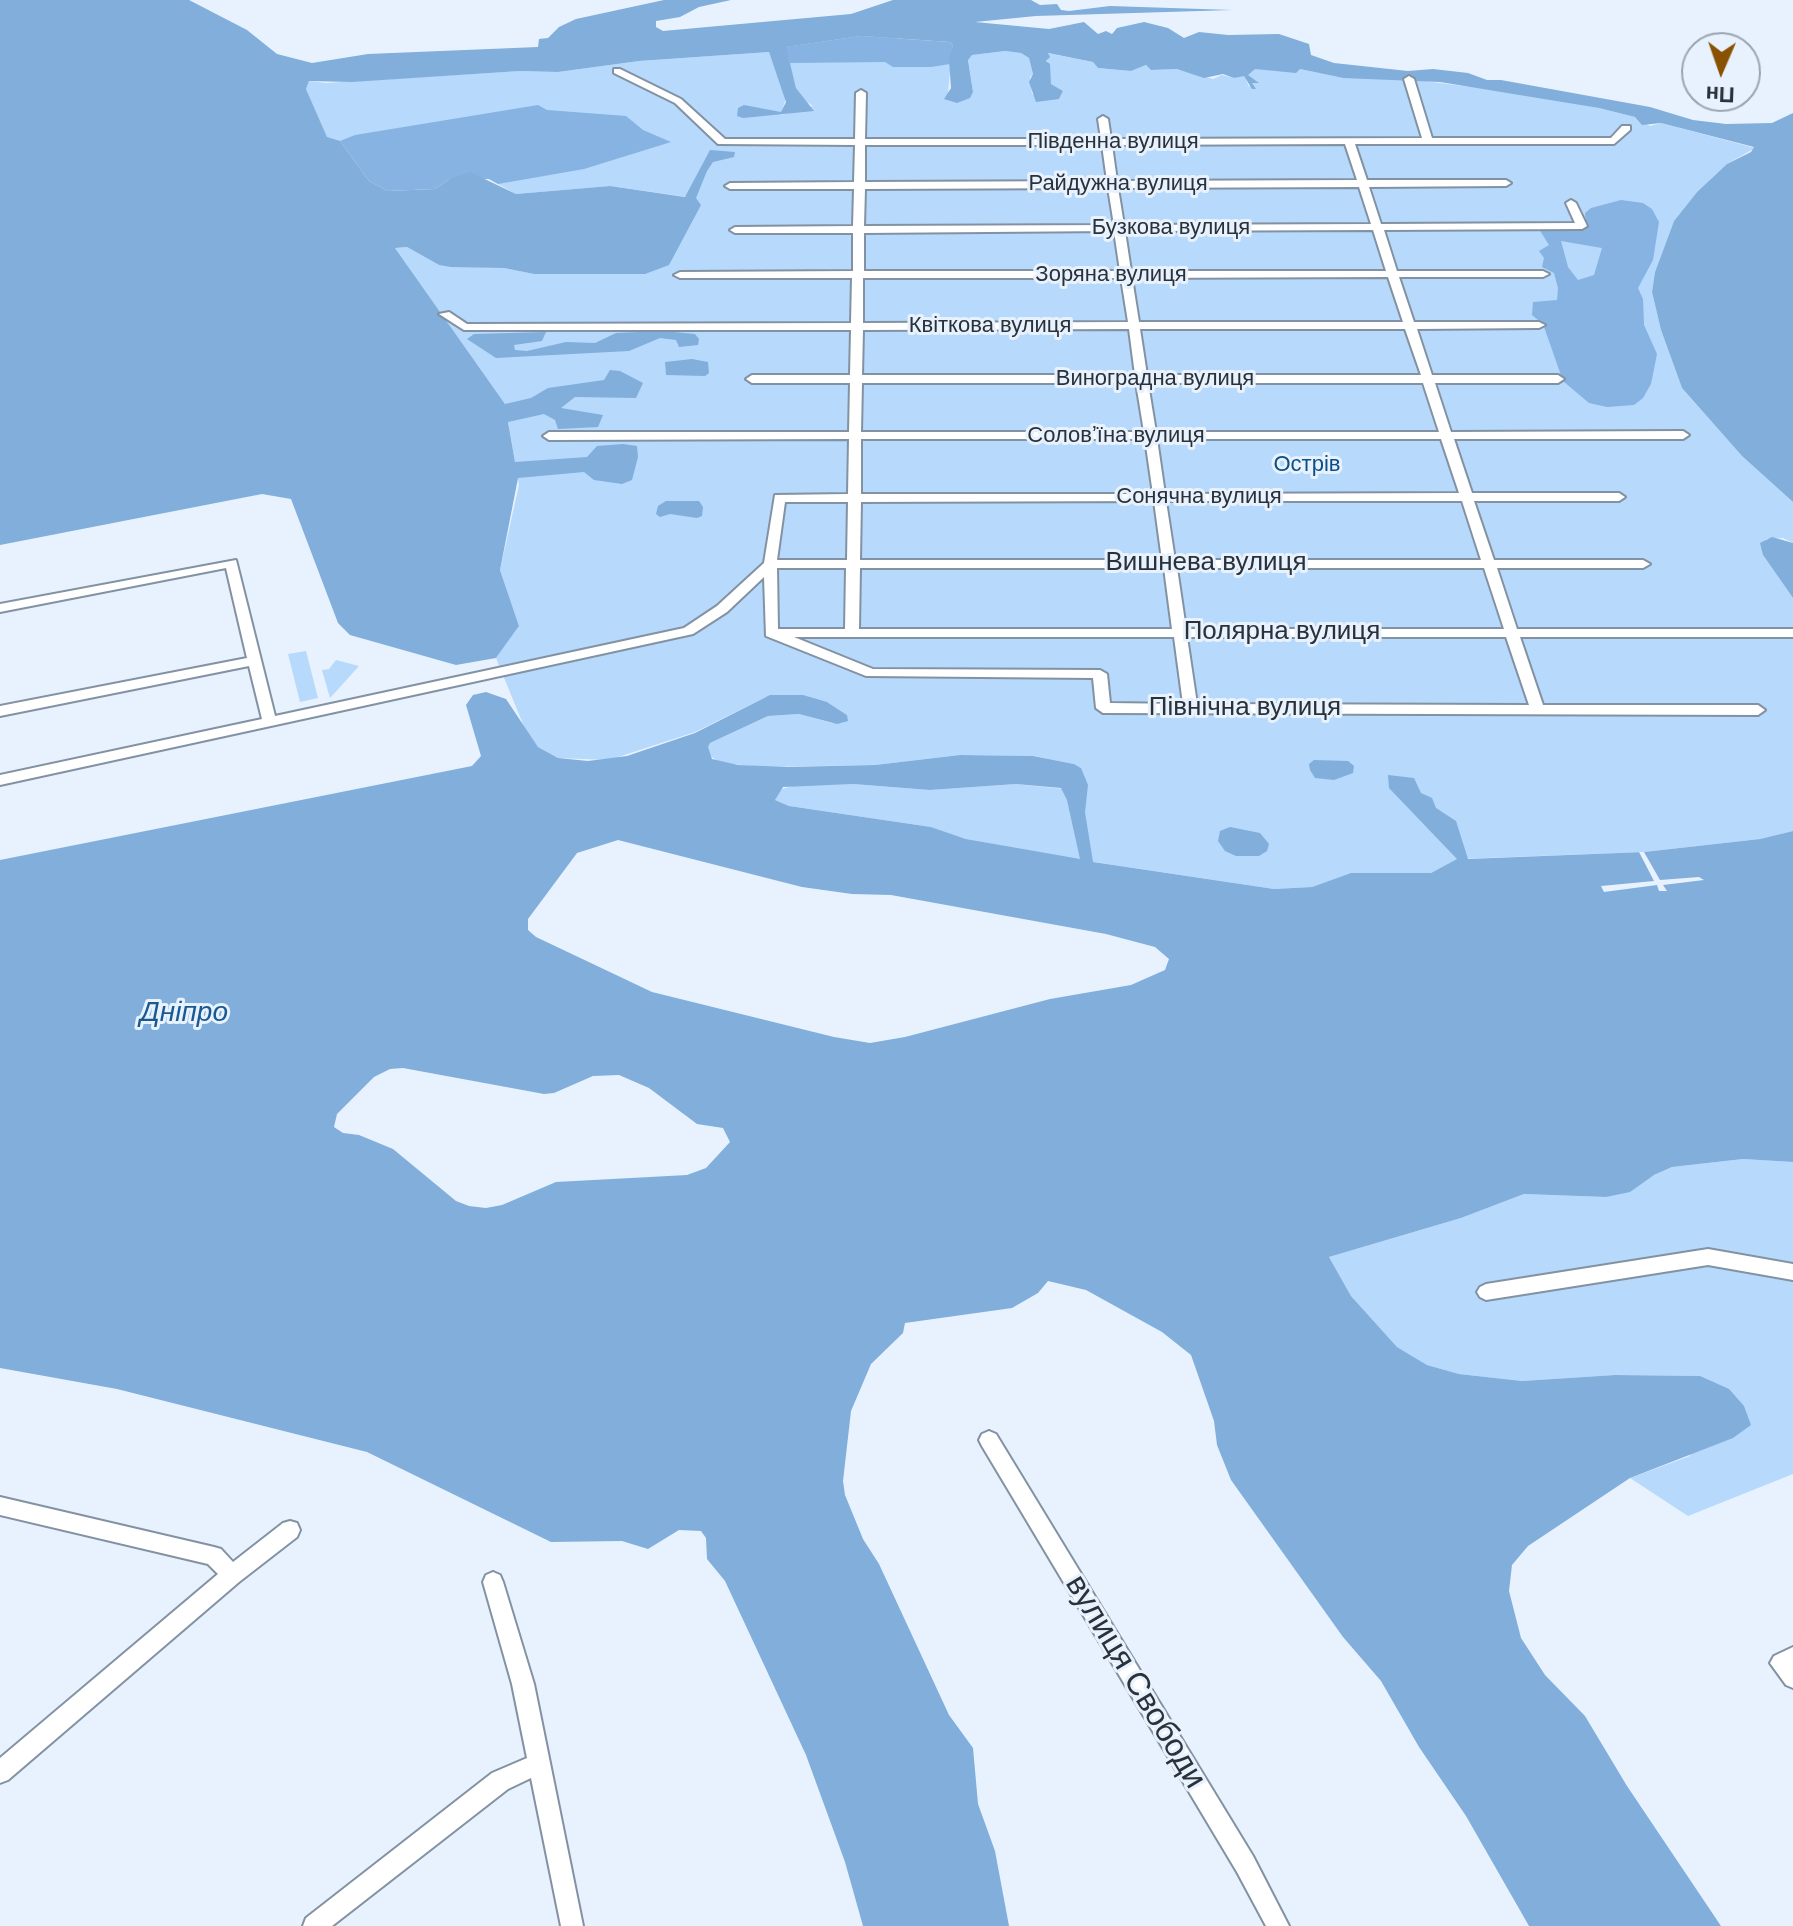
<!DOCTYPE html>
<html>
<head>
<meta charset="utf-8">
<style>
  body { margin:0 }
  #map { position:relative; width:1793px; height:1926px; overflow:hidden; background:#e7f2fe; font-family:Helvetica,sans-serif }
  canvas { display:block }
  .north { position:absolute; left:1681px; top:32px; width:80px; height:80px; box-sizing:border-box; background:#e7f2fe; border:2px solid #9ba5af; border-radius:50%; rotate:182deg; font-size:22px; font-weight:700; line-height:32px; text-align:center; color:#2a3138 }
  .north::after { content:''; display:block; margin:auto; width:28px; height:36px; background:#895203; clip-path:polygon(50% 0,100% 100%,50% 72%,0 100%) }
</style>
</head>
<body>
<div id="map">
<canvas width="1793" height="1926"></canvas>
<div class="north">Пн</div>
</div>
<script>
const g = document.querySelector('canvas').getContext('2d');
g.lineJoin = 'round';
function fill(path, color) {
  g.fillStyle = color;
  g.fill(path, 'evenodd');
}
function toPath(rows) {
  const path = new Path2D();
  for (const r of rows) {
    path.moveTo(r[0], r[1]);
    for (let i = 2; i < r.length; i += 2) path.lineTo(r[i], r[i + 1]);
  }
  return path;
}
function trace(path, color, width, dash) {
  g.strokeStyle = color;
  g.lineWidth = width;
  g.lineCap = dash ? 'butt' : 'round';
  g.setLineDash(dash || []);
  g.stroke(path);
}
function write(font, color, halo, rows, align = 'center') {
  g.font = font + ' Helvetica,sans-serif';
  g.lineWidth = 6;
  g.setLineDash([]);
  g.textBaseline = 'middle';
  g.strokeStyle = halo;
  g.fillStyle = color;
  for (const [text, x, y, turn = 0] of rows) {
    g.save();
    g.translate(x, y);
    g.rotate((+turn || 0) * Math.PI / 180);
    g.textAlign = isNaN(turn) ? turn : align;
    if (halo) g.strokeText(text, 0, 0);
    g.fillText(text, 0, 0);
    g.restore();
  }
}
fill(toPath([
  [861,36,890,37,952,50,948,93,973,92,968,59,972,55,1005,51,1021,53,1029,58,1033,74,1030,77,1032,94,1059,99,1063,91,1051,84,1046,53,1093,62,1098,68,1131,71,1146,65,1151,70,1177,69,1213,79,1222,75,1234,78,1244,74,1249,87,1252,82,1247,75,1254,69,1300,69,1343,78,1401,78,1525,94,1599,108,1635,117,1650,126,1661,123,1755,148,1727,164,1697,192,1674,221,1655,272,1652,292,1661,330,1682,388,1742,456,1793,502,1793,543,1783,538,1766,539,1763,555,1793,598,1793,831,1760,839,1644,852,1458,859,1431,873,1352,873,1312,887,1274,889,1080,860,966,839,931,827,789,806,775,800,778,790,797,785,853,784,930,790,1016,784,1074,790,1081,768,1074,764,1033,756,960,755,875,765,764,767,720,763,709,755,707,747,710,743,768,716,799,714,832,723,847,715,827,702,766,697,695,732,609,760,558,758,538,747,525,729,496,658,519,626,500,570,519,485,505,404,395,248,407,247,439,265,504,268,534,274,695,198,610,186,516,194,489,179,450,179,327,138,306,89,309,81,326,83,520,71,558,72,639,61,769,52,786,97,781,115,813,106,805,101,796,88,785,47],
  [306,651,318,698,300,702,288,654],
  [336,660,359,666,330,698,322,670,329,669],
  [1743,1159,1793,1162,1793,1474,1688,1516,1630,1478,1690,1456,1700,1376,1615,1375,1522,1381,1459,1374,1427,1365,1397,1347,1351,1296,1329,1257,1461,1218,1524,1194,1606,1197,1672,1167]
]), '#b7d9fc');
fill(toPath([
  [861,36,950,42,953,45,950,64,931,67,893,67,885,62,790,63,785,47],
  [538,105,547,110,626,116,643,130,671,142,584,169,498,184,489,179,450,179,435,189,388,191,369,181,340,141,355,135],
  [1621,200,1643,203,1652,209,1659,222,1653,260,1638,288,1643,299,1644,325,1657,354,1651,384,1643,398,1634,405,1607,407,1589,403,1563,381,1543,324,1532,315,1533,302,1557,300,1558,288,1554,273,1542,267,1544,258,1539,251,1549,245,1539,229,1586,229,1585,213,1591,208],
  [1561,241,1602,248,1594,275,1578,280,1568,267]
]), '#86b3e1');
fill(toPath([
  [0,0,189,0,247,30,277,54,312,63,368,54,538,47,539,39,548,38,559,27,576,19,664,0,731,0,699,7,680,17,656,21,656,27,663,31,851,14,893,0,1031,0,1040,5,1057,4,1061,10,1069,11,1110,6,1232,10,1036,16,975,22,1049,29,1084,22,1098,34,1106,31,1112,34,1117,28,1144,22,1168,28,1184,38,1199,32,1228,35,1279,34,1309,44,1311,55,1334,63,1408,71,1433,69,1468,73,1487,80,1501,80,1650,107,1693,120,1726,124,1772,123,1793,113,1793,502,1742,456,1682,388,1661,330,1652,292,1655,272,1674,221,1697,192,1727,164,1751,152,1754,147,1661,123,1642,125,1635,117,1599,108,1440,82,1343,78,1300,69,1296,73,1255,69,1248,75,1259,83,1252,83,1256,89,1252,89,1244,76,1234,78,1223,74,1204,78,1177,69,1151,70,1146,65,1131,71,1098,68,1093,62,1048,53,1050,57,1046,61,1050,64,1051,84,1063,91,1059,99,1036,102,1029,82,1033,74,1029,58,1021,53,1005,51,972,55,968,60,973,92,970,98,957,103,944,99,951,88,949,60,953,45,950,42,861,36,786,47,796,88,814,111,743,118,737,116,738,108,744,105,781,112,786,102,769,52,639,61,558,72,520,71,352,82,309,81,306,89,327,137,340,141,369,181,388,191,435,189,450,179,470,172,516,194,610,186,685,197,710,150,735,152,734,157,713,162,707,171,696,198,701,205,669,265,645,274,534,274,504,268,451,267,439,265,407,247,395,248,505,404,531,398,548,388,604,380,610,370,620,371,643,383,636,398,575,397,561,408,603,415,598,427,558,429,555,420,544,414,508,422,515,462,587,457,597,446,623,444,637,446,638,457,632,480,622,484,594,480,584,472,518,478,500,570,519,626,496,658,456,665,350,635,338,623,291,499,262,494,0,545],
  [663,331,695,334,699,339,698,345,679,347,676,340,660,338,629,351,496,358,467,339,474,334,546,332,542,341,514,345,515,350,527,351,566,342,595,343,616,333],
  [692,359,708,362,709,373,705,376,666,375,665,362],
  [666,501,699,501,703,507,702,516,697,518,670,514,660,517,656,514,658,506],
  [1772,537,1793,543,1793,598,1763,555,1760,543],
  [486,692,506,699,538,747,558,758,588,761,627,756,695,733,770,695,803,695,827,702,847,715,848,721,837,724,799,714,768,716,710,743,708,747,712,759,738,765,788,767,875,765,960,755,1033,756,1074,764,1081,768,1088,785,1085,812,1093,862,1274,889,1312,887,1351,873,1431,873,1457,859,1389,788,1388,775,1414,778,1421,793,1432,798,1436,808,1456,821,1468,859,1644,852,1760,839,1793,831,1793,1162,1743,1159,1672,1167,1654,1175,1630,1192,1606,1197,1524,1194,1461,1218,1329,1257,1351,1296,1397,1347,1427,1365,1459,1374,1522,1381,1615,1375,1700,1376,1729,1389,1744,1406,1751,1425,1733,1438,1630,1478,1528,1546,1512,1565,1509,1591,1521,1638,1545,1675,1585,1716,1627,1786,1721,1926,1529,1926,1466,1816,1419,1747,1381,1681,1343,1637,1231,1480,1217,1445,1214,1421,1191,1355,1162,1332,1086,1290,1048,1281,1038,1293,1012,1308,905,1323,903,1333,871,1364,851,1411,843,1481,845,1495,863,1539,879,1564,949,1715,973,1748,978,1804,995,1851,1009,1926,863,1926,845,1862,806,1755,725,1581,707,1559,706,1538,701,1531,679,1530,648,1549,622,1541,551,1542,367,1452,117,1389,0,1368,0,860,472,766,481,756,466,705,473,695],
  [853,784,930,790,1016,784,1061,788,1067,800,1080,859,966,839,931,827,789,806,775,800,783,787],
  [618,840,802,887,852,894,891,895,1106,934,1155,947,1169,959,1165,970,1131,985,1050,999,905,1037,870,1043,834,1037,652,992,536,937,528,930,528,919,577,853],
  [403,1068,544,1094,554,1093,593,1076,619,1075,649,1088,697,1124,723,1128,730,1142,706,1168,687,1175,556,1182,502,1205,486,1208,469,1206,456,1201,393,1149,359,1135,343,1133,334,1127,337,1114,374,1077,390,1069],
  [1314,760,1348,761,1354,766,1353,773,1334,780,1315,778,1310,770,1309,764],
  [1230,827,1260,833,1269,844,1267,851,1259,856,1236,856,1225,851,1218,841,1220,831]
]), '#81aedb');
fill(toPath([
  [1639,852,1644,852,1660,880,1699,877,1704,880,1663,885,1667,891,1659,891,1657,885,1604,892,1601,886,1654,881]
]), '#e7f2fe');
const minor = toPath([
  [614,69,620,69,681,99,725,139,855,139,856,93,861,90,866,93,865,139,1101,139,1098,119,1103,116,1108,119,1111,139,1422,138,1404,79,1409,76,1414,79,1432,138,1611,138,1622,126,1630,126,1630,130,1614,144,1355,144,1367,180,1506,180,1511,183,1506,186,1369,187,1381,224,1575,223,1566,203,1571,200,1576,203,1587,226,1582,229,1384,230,1397,271,1543,271,1549,274,1543,277,1399,277,1414,322,1539,322,1545,325,1539,328,1417,329,1432,375,1558,375,1564,379,1558,383,1435,383,1451,432,1683,431,1689,435,1683,439,1454,439,1472,493,1619,493,1625,497,1619,501,1474,501,1494,560,1643,560,1650,564,1643,568,1497,568,1517,629,1793,629,1793,637,1520,637,1543,705,1758,705,1765,710,1758,715,1103,713,1096,708,1093,678,866,676,766,636,764,577,727,612,693,634,0,785,0,775,262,719,249,666,0,716,0,706,247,658,226,568,0,612,0,604,236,560,275,716,684,628,717,606,764,563,775,495,848,494,849,439,549,440,543,436,549,432,849,432,850,383,752,383,746,379,752,375,850,375,851,330,464,330,439,314,449,312,467,324,851,323,852,278,680,278,674,275,680,272,853,271,853,233,735,233,730,230,735,227,853,226,854,189,730,189,725,186,730,183,854,182,855,145,718,144,675,103,614,73,614,69],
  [1345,144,1357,180,1117,181,1112,145,1345,144],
  [865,145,1102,145,1107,181,865,182,865,145],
  [1359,187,1371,224,1124,225,1118,188,1359,187],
  [1108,188,1114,225,864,226,865,189,1108,188],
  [1373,230,1386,271,1131,271,1125,231,1373,230],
  [1114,231,1120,271,864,271,864,233,1114,231],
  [1388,277,1403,322,1139,322,1132,278,1388,277],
  [863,278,1121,278,1128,322,863,323,863,278],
  [1129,329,1135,375,862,375,863,330,1129,329],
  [1140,329,1405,329,1421,375,1147,375,1140,329],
  [862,383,1136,383,1144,432,861,432,862,383],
  [1148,383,1423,383,1439,432,1156,432,1148,383],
  [861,439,1145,439,1153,494,861,494,861,439],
  [1157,439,1441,439,1459,493,1165,494,1157,439],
  [1154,501,1162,560,860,560,861,502,1154,501],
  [1166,501,1462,501,1481,560,1175,560,1166,501],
  [785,502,848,502,847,560,777,560,785,502],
  [777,568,846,568,845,629,778,629,777,568],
  [860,568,1164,568,1172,629,859,629,860,568],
  [1177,568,1484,568,1504,629,1186,629,1177,568],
  [794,637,1174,637,1183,704,1110,703,1107,674,1100,670,873,669,794,637],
  [1187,637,1506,637,1529,705,1197,704,1187,637],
  [1708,1249,1793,1264,1793,1280,1708,1265,1486,1300,1480,1297,1477,1292,1480,1287,1486,1284,1708,1249],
  [989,1431,996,1434,1253,1856,1289,1926,1266,1926,1237,1872,982,1446,979,1440,982,1434,989,1431],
  [0,1497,214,1547,221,1549,233,1562,283,1523,290,1521,297,1523,300,1530,297,1537,239,1582,8,1780,0,1783,0,1758,218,1574,208,1564,0,1515,0,1497],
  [493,1572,500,1575,503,1582,534,1684,583,1926,561,1926,531,1778,508,1789,332,1926,303,1926,306,1918,492,1773,527,1758,512,1684,483,1582,486,1575,493,1572],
  [1793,1647,1793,1688,1786,1685,1770,1663,1774,1656,1793,1647]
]);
trace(minor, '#8292a3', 4);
fill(minor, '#fff');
write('22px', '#2a3138', '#e7f2fe', [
  ["Південна вулиця",1113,142],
  ["Райдужна вулиця",1118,184],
  ["Бузкова вулиця",1171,228],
  ["Зоряна вулиця",1111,275],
  ["Квіткова вулиця",990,326],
  ["Виноградна вулиця",1155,379],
  ["Соловʼїна вулиця",1116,436],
  ["Сонячна вулиця",1199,497]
]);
write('22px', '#0b4f87', '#e7f2fe', [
  ["Острів",1307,465]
]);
write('26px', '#2a3138', '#e7f2fe', [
  ["Вишнева вулиця",1206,563],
  ["Полярна вулиця",1282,632],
  ["Північна вулиця",1245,708]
]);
write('italic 28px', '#195992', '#e7f2fe', [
  ["Дніпро",184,1013]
]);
write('32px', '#2a3138', '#e7f2fe', [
  ["вулиця Свободи",1135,1682,59]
]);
</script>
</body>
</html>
